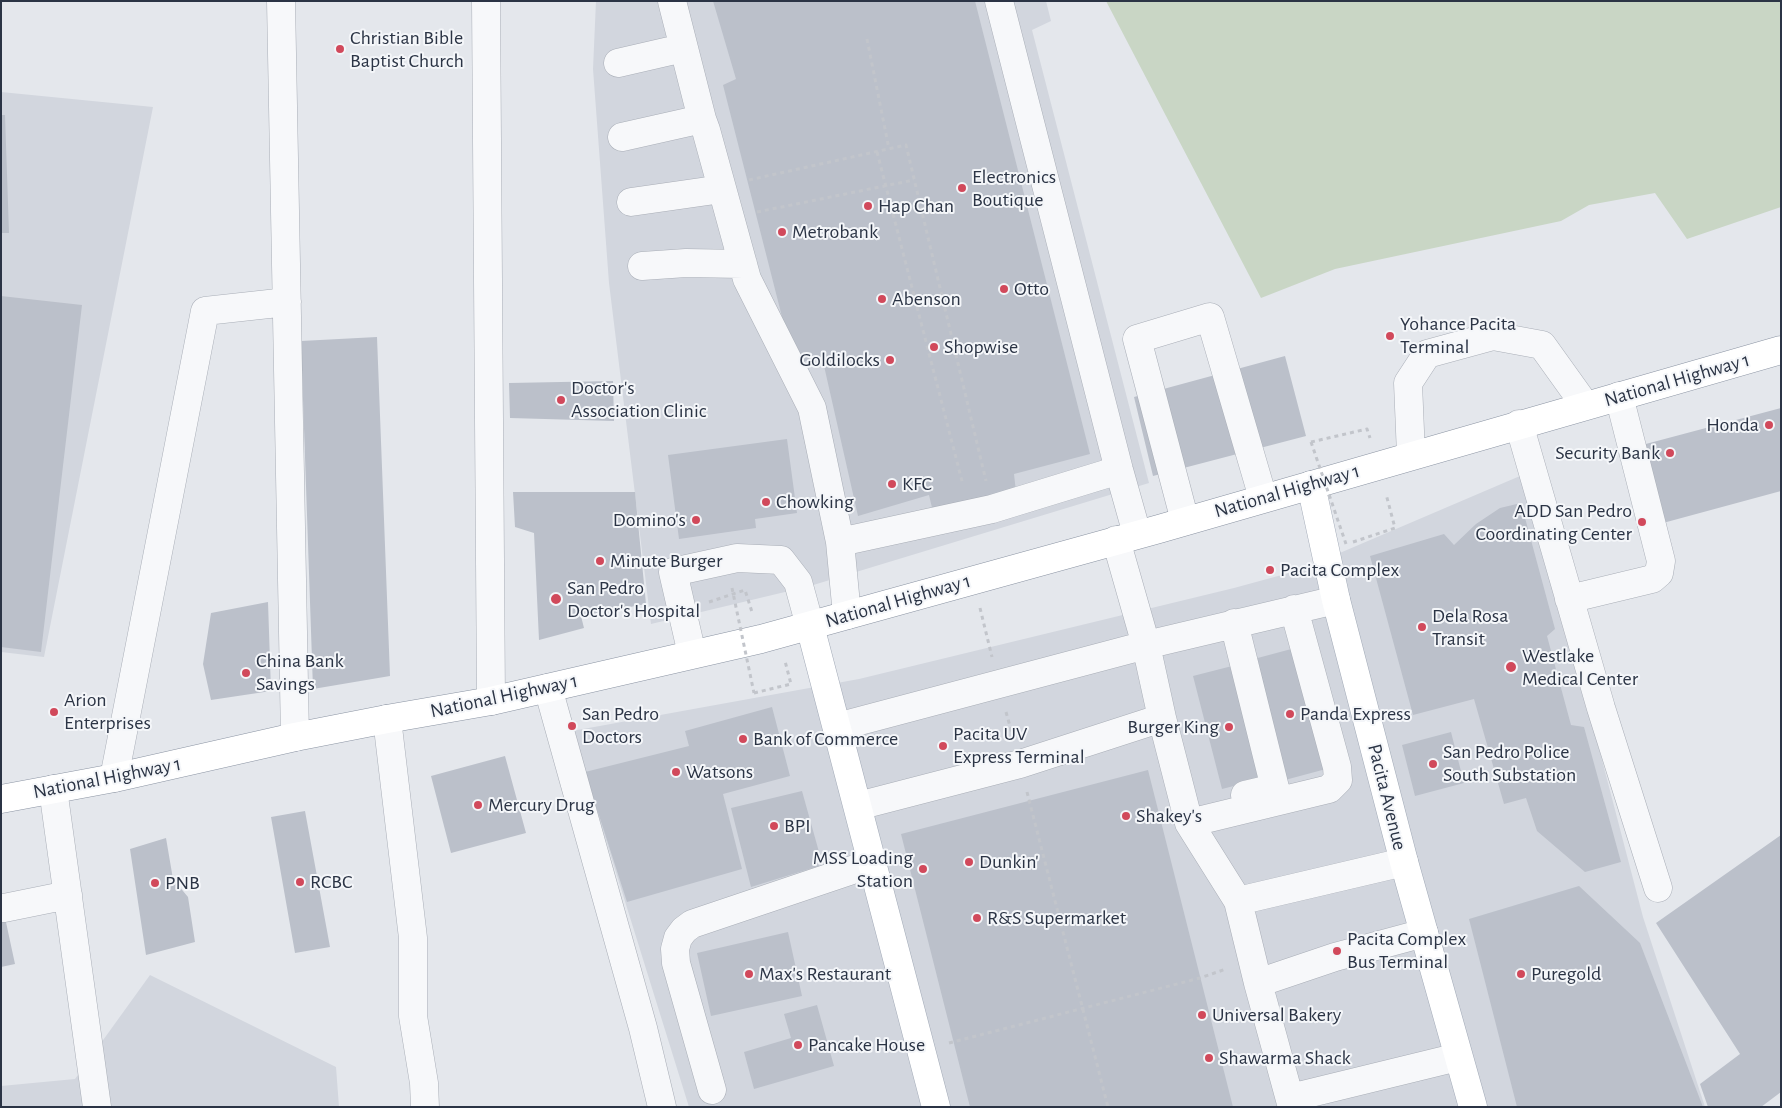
<!DOCTYPE html>
<html>
<head>
<meta charset="utf-8">
<style>
  body { margin:0 }
  #map { position:relative; width:1782px; height:1108px; overflow:hidden; background:#e4e7ec; font-family:"Alegreya Sans",sans-serif }
  canvas { display:block }
  .frame { position:absolute; inset:0; border:2px solid #2b3445; pointer-events:none }
</style>
</head>
<body>
<div id="map">
<canvas width="1782" height="1108"></canvas>
<div class="frame"></div>
</div>
<script>
const g = document.querySelector('canvas').getContext('2d');
g.lineJoin = 'round';
function fill(path, color) {
  g.fillStyle = color;
  g.fill(path, 'evenodd');
}
function toPath(rows) {
  const path = new Path2D();
  for (const r of rows) {
    path.moveTo(r[0], r[1]);
    for (let i = 2; i < r.length; i += 2) path.lineTo(r[i], r[i + 1]);
  }
  return path;
}
function trace(path, color, width, dash) {
  g.strokeStyle = color;
  g.lineWidth = width;
  g.lineCap = dash ? 'butt' : 'round';
  g.setLineDash(dash || []);
  g.stroke(path);
}
function write(font, color, halo, rows, align = 'center') {
  g.font = font + ' "Alegreya Sans",sans-serif';
  g.lineWidth = 4;
  g.setLineDash([]);
  g.textBaseline = 'middle';
  g.strokeStyle = halo;
  g.fillStyle = color;
  for (const [text, x, y, turn = 0] of rows) {
    g.save();
    g.translate(x, y);
    g.rotate((+turn || 0) * Math.PI / 180);
    g.textAlign = isNaN(turn) ? turn : align;
    if (halo) g.strokeText(text, 0, 0);
    g.fillText(text, 0, 0);
    g.restore();
  }
}
fill(toPath([
  [596,1,1046,1,1051,21,1032,30,1149,483,810,586,651,624,609,283,593,69],
  [1,92,153,107,44,657,1,652],
  [1527,473,1643,917,1705,1107,689,1107,572,731,859,679,1234,588,1300,570],
  [150,975,336,1067,339,1107,1,1107,1,1086,75,1079]
]), '#d2d6de');
fill(toPath([
  [1106,1,1781,1,1781,207,1687,239,1655,193,1589,205,1561,221,1335,269,1261,298]
]), '#c9d6c5');
fill(toPath([
  [713,1,975,1,1090,454,1014,474,1016,492,933,512,929,495,858,516,822,357,794,364,723,85,736,79],
  [1,115,5,115,9,233,1,233],
  [1,296,82,305,41,652,1,647],
  [377,337,390,676,313,689,301,341],
  [1285,356,1306,436,1153,476,1134,397],
  [613,381,614,421,510,418,509,383],
  [1781,408,1781,491,1663,523,1642,445],
  [787,439,797,513,755,519,756,528,679,539,668,455],
  [513,492,635,492,646,604,581,616,584,628,539,640,534,533,515,527],
  [1521,503,1555,629,1547,636,1571,725,1584,727,1621,862,1585,872,1537,831,1526,798,1504,804,1474,699,1413,715,1370,556,1444,534,1454,545,1476,524,1500,508],
  [268,602,271,691,211,700,203,664,211,613],
  [1295,648,1326,769,1285,780,1254,659],
  [1236,665,1265,778,1222,789,1193,676],
  [772,707,790,776,723,794,742,869,627,902,585,772,689,746,685,731],
  [1451,732,1464,783,1415,796,1402,745],
  [505,756,526,833,451,853,431,776],
  [1148,770,1233,1107,970,1107,901,834],
  [802,791,819,852,814,854,819,866,751,887,731,808],
  [305,811,330,947,295,953,271,817],
  [1781,835,1781,1092,1761,1107,1708,1107,1700,1084,1740,1054,1656,923],
  [166,838,173,879,188,897,195,942,146,955,130,849],
  [1579,886,1640,943,1703,1107,1517,1107,1469,919],
  [1,899,15,964,1,967],
  [788,932,802,996,711,1016,697,953],
  [817,1005,834,1066,754,1089,744,1052,791,1038,784,1014]
]), '#bbc0ca');
const minor = toPath([
  [281,1,295,737],
  [486,1,491,701],
  [672,1,702,119,706,130,747,279,812,408,840,542,847,615],
  [999,1,1119,470,1137,534],
  [618,63,683,48],
  [622,137,702,119],
  [631,202,722,189],
  [642,266,686,263,743,264],
  [1519,424,1601,708,1658,888],
  [1411,455,1408,383,1427,354,1493,336,1542,345,1585,405],
  [1185,521,1137,339,1210,317,1263,498],
  [1116,540,1146,645,1162,718,1189,823,1238,901,1258,983,1292,1107],
  [840,542,992,509,1119,470],
  [1569,599,1652,579,1659,573,1661,561,1619,396],
  [1234,623,1275,788,1245,795],
  [692,654,673,572,737,558,781,560,798,582,810,626],
  [548,688,643,1028,662,1107],
  [387,719,413,938,413,1016,424,1083,425,1107],
  [837,727,1146,645,1336,600],
  [114,778,205,311,287,302],
  [53,789,97,1107],
  [858,806,1020,764,1162,718],
  [1189,823,1329,789,1338,780,1337,767,1294,609],
  [1238,901,1404,862],
  [4,908,68,895],
  [1258,983,1335,957,1424,933],
  [712,1090,676,963,675,949,678,938,684,930,692,924,873,863],
  [1290,1098,1458,1057]
]);
const major = toPath([
  [1311,485,1336,600,1404,862,1473,1107],
  [810,626,936,1107]
]);
const highway = toPath([
  [1,799,114,778,295,737,387,719,491,701,761,639,1159,529,1781,350]
]);
trace(minor, '#a9aeb7', 29);
trace(major, '#a3abb8', 29);
trace(highway, '#8b94a3', 29);
trace(toPath([
  [867,39,889,149],
  [877,152,963,485],
  [749,180,906,145,986,481],
  [757,212,914,180],
  [1311,442,1367,429,1370,438],
  [1353,542,1395,528,1386,494],
  [709,602,745,590,752,612],
  [980,608,992,657],
  [754,693,791,684,785,661],
  [1006,712,1013,737],
  [1027,792,1108,1107],
  [949,1043,1200,978,1226,969]
]), '#c2c5cb', 3, [4, 4]);
trace(minor, '#f7f8fa', 28);
trace(major, '#fff', 28);
trace(highway, '#fff', 28);
trace(toPath([
  [1311,442,1346,544],
  [732,588,754,693]
]), '#c2c5cb', 3, [4, 4]);
for (const [x, y, r, color] of [
  [340,49,5,"#d1495b"],
  [962,188,5,"#d1495b"],
  [868,206,5,"#d1495b"],
  [782,232,5,"#d1495b"],
  [1004,289,5,"#d1495b"],
  [882,299,5,"#d1495b"],
  [1390,336,5,"#d1495b"],
  [934,347,5,"#d1495b"],
  [890,360,5,"#d1495b"],
  [561,400,5,"#d1495b"],
  [1769,425,5,"#d1495b"],
  [1670,453,5,"#d1495b"],
  [892,484,5,"#d1495b"],
  [766,502,5,"#d1495b"],
  [696,520,5,"#d1495b"],
  [1642,522,5,"#d1495b"],
  [600,561,5,"#d1495b"],
  [1270,570,5,"#d1495b"],
  [556,599,6,"#d1495b"],
  [1422,627,5,"#d1495b"],
  [1511,667,6,"#d1495b"],
  [246,673,5,"#d1495b"],
  [54,712,5,"#d1495b"],
  [1290,714,5,"#d1495b"],
  [572,726,5,"#d1495b"],
  [1229,727,5,"#d1495b"],
  [743,739,5,"#d1495b"],
  [943,746,5,"#d1495b"],
  [1433,764,5,"#d1495b"],
  [676,772,5,"#d1495b"],
  [478,805,5,"#d1495b"],
  [1126,816,5,"#d1495b"],
  [774,826,5,"#d1495b"],
  [969,862,5,"#d1495b"],
  [923,869,5,"#d1495b"],
  [300,882,5,"#d1495b"],
  [155,883,5,"#d1495b"],
  [977,918,5,"#d1495b"],
  [1337,951,5,"#d1495b"],
  [749,974,5,"#d1495b"],
  [1521,974,5,"#d1495b"],
  [1202,1015,5,"#d1495b"],
  [798,1045,5,"#d1495b"],
  [1209,1058,5,"#d1495b"]
]) {
  const dot = new Path2D();
  dot.arc(x, y, r, 0, 2 * Math.PI);
  g.fillStyle = color;
  g.fill(dot);
  trace(dot, '#f4f6f9', 2);
}
write('20px', '#2b3445', '#f4f6f9', [
  ["Christian Bible",350,38],
  ["Baptist Church",350,61],
  ["Electronics",972,177],
  ["Boutique",972,200],
  ["Hap Chan",878,206],
  ["Metrobank",792,232],
  ["Otto",1014,289],
  ["Abenson",892,299],
  ["Yohance Pacita",1400,324],
  ["Terminal",1400,347],
  ["Shopwise",944,347],
  ["Goldilocks",880,360,"right"],
  ["Doctor's",571,388],
  ["Association Clinic",571,411],
  ["Honda",1759,425,"right"],
  ["Security Bank",1660,453,"right"],
  ["KFC",902,484],
  ["Chowking",776,502],
  ["ADD San Pedro",1632,511,"right"],
  ["Coordinating Center",1632,534,"right"],
  ["Domino's",686,520,"right"],
  ["Minute Burger",610,561],
  ["Pacita Complex",1280,570],
  ["San Pedro",567,588],
  ["Doctor's Hospital",567,611],
  ["Dela Rosa",1432,616],
  ["Transit",1432,639],
  ["Westlake",1522,656],
  ["Medical Center",1522,679],
  ["China Bank",256,661],
  ["Savings",256,684],
  ["Arion",64,700],
  ["Enterprises",64,723],
  ["San Pedro",582,714],
  ["Doctors",582,737],
  ["Panda Express",1300,714],
  ["Burger King",1219,727,"right"],
  ["Pacita UV",953,734],
  ["Express Terminal",953,757],
  ["Bank of Commerce",753,739],
  ["San Pedro Police",1443,752],
  ["South Substation",1443,775],
  ["Watsons",686,772],
  ["Mercury Drug",488,805],
  ["Shakey's",1136,816],
  ["BPI",784,826],
  ["MSS Loading",913,858,"right"],
  ["Station",913,881,"right"],
  ["Dunkin'",979,862],
  ["RCBC",310,882],
  ["PNB",165,883],
  ["R&S Supermarket",987,918],
  ["Pacita Complex",1347,939],
  ["Bus Terminal",1347,962],
  ["Max's Restaurant",759,974],
  ["Puregold",1531,974],
  ["Universal Bakery",1212,1015],
  ["Pancake House",808,1045],
  ["Shawarma Shack",1219,1058]
], 'left');
write('20px', '#2b3445', '#f4f6f9', [
  ["National Highway 1",1677,380,-16],
  ["National Highway 1",1287,491,-16],
  ["National Highway 1",898,601,-16],
  ["National Highway 1",504,696,-12],
  ["National Highway 1",107,778,-11],
  ["Pacita Avenue",1387,797,76]
]);
</script>
</body>
</html>
